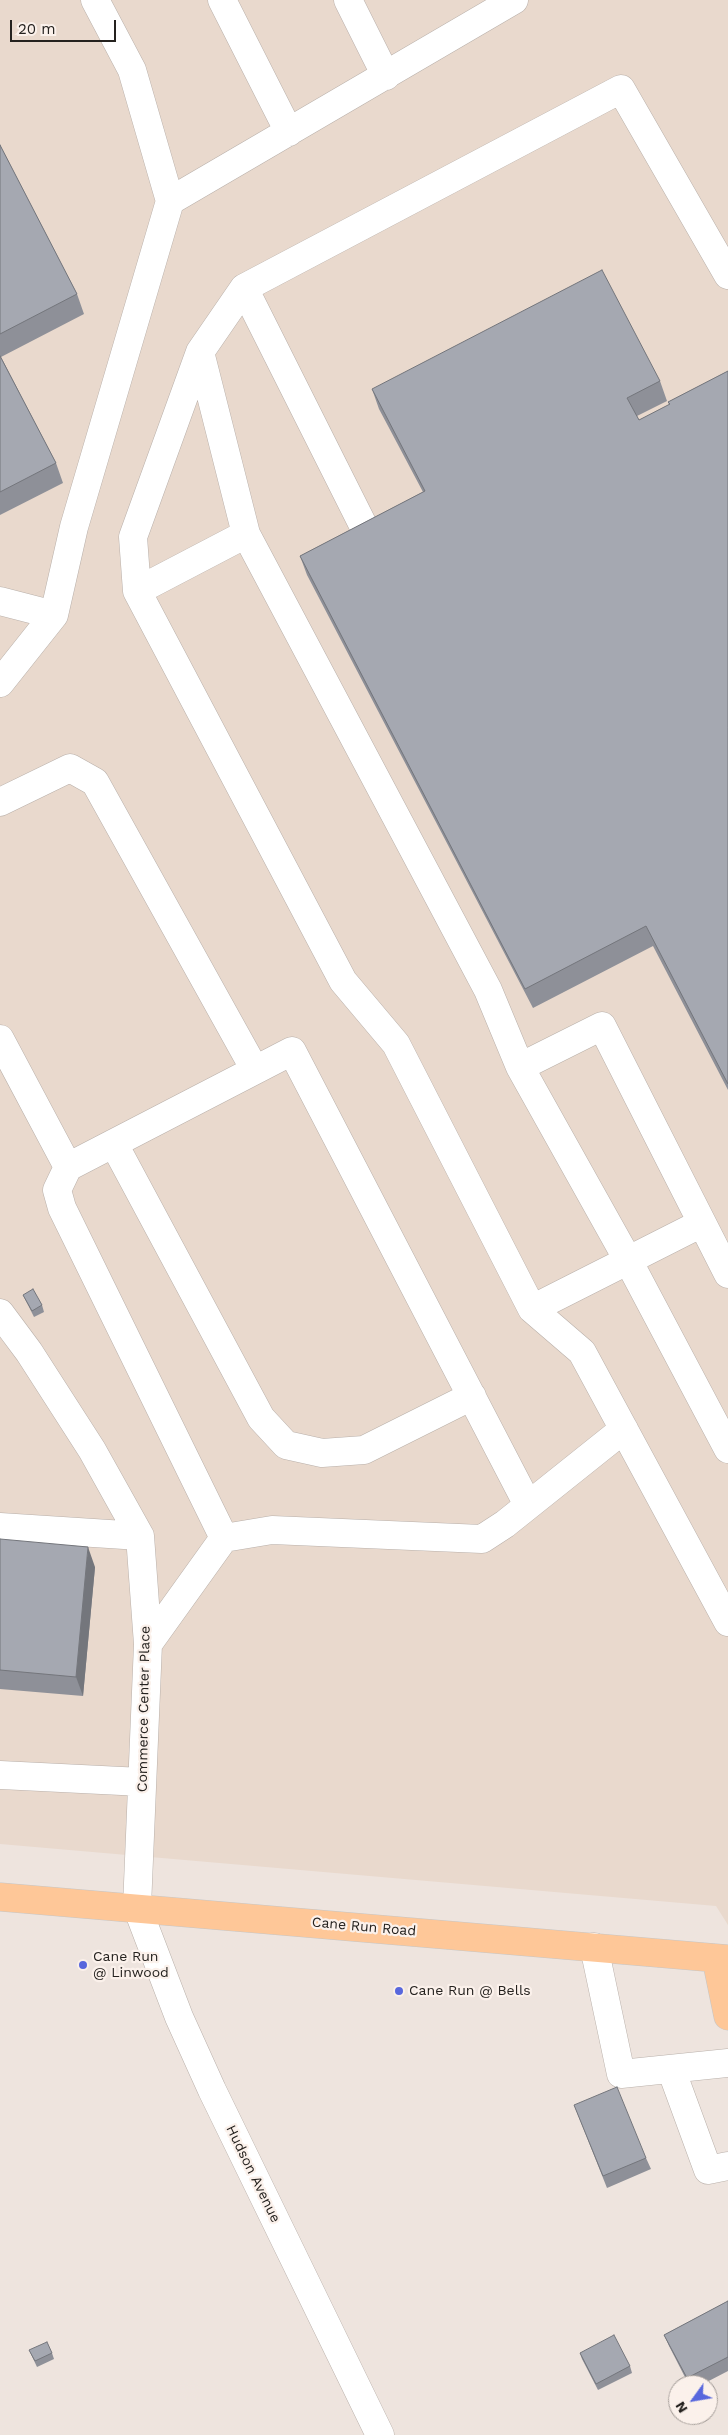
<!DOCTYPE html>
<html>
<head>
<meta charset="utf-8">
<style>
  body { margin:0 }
  #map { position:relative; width:728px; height:2435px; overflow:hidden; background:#eee4de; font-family:"Work Sans",sans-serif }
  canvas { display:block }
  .north { position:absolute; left:668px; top:2375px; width:50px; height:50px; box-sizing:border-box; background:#fbf1eb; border:1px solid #a59e99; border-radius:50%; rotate:238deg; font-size:14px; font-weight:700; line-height:20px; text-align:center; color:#25221f }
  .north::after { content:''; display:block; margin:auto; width:18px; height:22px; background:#5867dd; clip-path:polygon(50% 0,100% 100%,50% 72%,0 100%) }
  .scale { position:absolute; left:10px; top:20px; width:106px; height:22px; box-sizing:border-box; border:2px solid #25221f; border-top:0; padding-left:6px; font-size:15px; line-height:18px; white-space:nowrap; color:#25221f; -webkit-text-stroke:4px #fbf1eb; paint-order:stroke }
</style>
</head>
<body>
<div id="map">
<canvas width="728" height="2435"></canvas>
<div class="north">N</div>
<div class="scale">20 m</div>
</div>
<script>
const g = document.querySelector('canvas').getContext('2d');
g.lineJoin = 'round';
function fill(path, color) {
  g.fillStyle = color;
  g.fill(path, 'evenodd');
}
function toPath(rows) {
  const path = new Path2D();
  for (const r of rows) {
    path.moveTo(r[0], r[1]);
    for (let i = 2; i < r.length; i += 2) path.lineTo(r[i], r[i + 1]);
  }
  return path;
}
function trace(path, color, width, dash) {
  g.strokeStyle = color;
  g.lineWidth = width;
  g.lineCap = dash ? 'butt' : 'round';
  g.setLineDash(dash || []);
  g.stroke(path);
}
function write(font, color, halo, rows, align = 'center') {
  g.font = font + ' "Work Sans",sans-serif';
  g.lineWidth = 4.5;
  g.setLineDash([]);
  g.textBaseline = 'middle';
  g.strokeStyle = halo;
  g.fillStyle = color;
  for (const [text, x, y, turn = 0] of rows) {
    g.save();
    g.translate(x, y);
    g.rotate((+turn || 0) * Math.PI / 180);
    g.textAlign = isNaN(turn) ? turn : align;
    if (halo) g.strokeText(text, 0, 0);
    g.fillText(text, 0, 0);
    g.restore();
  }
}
fill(toPath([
  [0,0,728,0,728,1925,716,1906,0,1844]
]), '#e9d9cd');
const minor = toPath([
  [222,0,289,132],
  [348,0,386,76],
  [170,201,514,0],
  [728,275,621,89,244,288,200,352,133,537,137,591,343,981,396,1044,532,1309,582,1352,728,1622],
  [244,288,366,531],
  [200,352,246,534],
  [137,591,246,534,488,990,520,1067,602,1026,728,1274],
  [0,601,54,615],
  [0,683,54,615,74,527,170,201,132,70,95,0],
  [0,802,70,768,95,782,255,1070],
  [0,1039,68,1167],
  [520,1067,629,1262,728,1449],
  [114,1144,261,1418,286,1445,322,1453,364,1450,472,1396],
  [532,1309,702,1223],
  [0,1313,29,1352,92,1450,140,1536,148,1644,137,1907,179,2017,212,2090,380,2435],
  [0,1527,140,1536],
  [224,1538,62,1208,57,1190,68,1167,292,1051,528,1505],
  [148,1644,224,1538,272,1530,482,1539,505,1524,624,1429],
  [0,1775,142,1782],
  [594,1947,621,2074,728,2063],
  [671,2069,708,2170,728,2166]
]);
const major = toPath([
  [0,1897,728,1959],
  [716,1958,728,2016]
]);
trace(minor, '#b9b0aa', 29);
trace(major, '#c6c6c5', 29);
trace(minor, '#fff', 28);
trace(major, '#fec798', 28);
fill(toPath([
  [0,145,77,294,84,314,1,357,56,463,63,483,0,515],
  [728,371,728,1090,653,946,533,1008,307,575,300,556,423,492,379,409,372,389,660,381,667,401,637,416,639,420,669,405,668,402],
  [23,1295,42,1305,44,1312,34,1317],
  [0,1539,95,1567,83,1696,0,1689],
  [574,2105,646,2158,651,2169,607,2188],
  [728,2301,728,2371,701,2385,689,2385,669,2346,664,2335],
  [29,2350,52,2353,54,2359,37,2367],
  [580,2353,630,2366,632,2373,598,2390,582,2359]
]), '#8e9098');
fill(toPath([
  [88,1547,95,1567,83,1696,76,1677]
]), '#74767c');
const building = toPath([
  [0,145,77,294,0,334,0,145],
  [602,270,660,381,627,398,639,420,670,404,668,402,728,371,728,1084,646,926,525,989,300,556,425,491,372,389,602,270],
  [0,356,56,463,0,492,0,356],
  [33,1289,42,1305,32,1311,23,1295,33,1289],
  [0,1539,88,1547,76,1677,0,1670,0,1539],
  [617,2087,646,2158,603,2176,574,2105,617,2087],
  [728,2301,728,2357,687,2378,664,2335,728,2301],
  [614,2335,630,2366,596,2384,580,2353,614,2335],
  [47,2342,52,2353,35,2361,29,2350,47,2342]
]);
fill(building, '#a5a8b1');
trace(building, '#74767c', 1);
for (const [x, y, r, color] of [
  [83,1965,5,"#5867dd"],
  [399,1991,5,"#5867dd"]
]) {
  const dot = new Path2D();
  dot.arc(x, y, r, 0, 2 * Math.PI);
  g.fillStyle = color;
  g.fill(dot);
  trace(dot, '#fbf1eb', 2);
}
write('14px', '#25221f', '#fbf1eb', [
  ["Commerce Center Place",144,1709,-89],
  ["Cane Run Road",364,1927,5],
  ["Hudson Avenue",253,2174,64]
]);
write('14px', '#25221f', '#fbf1eb', [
  ["Cane Run",93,1957],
  ["@ Linwood",93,1973],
  ["Cane Run @ Bells",409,1991]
], 'left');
</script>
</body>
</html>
